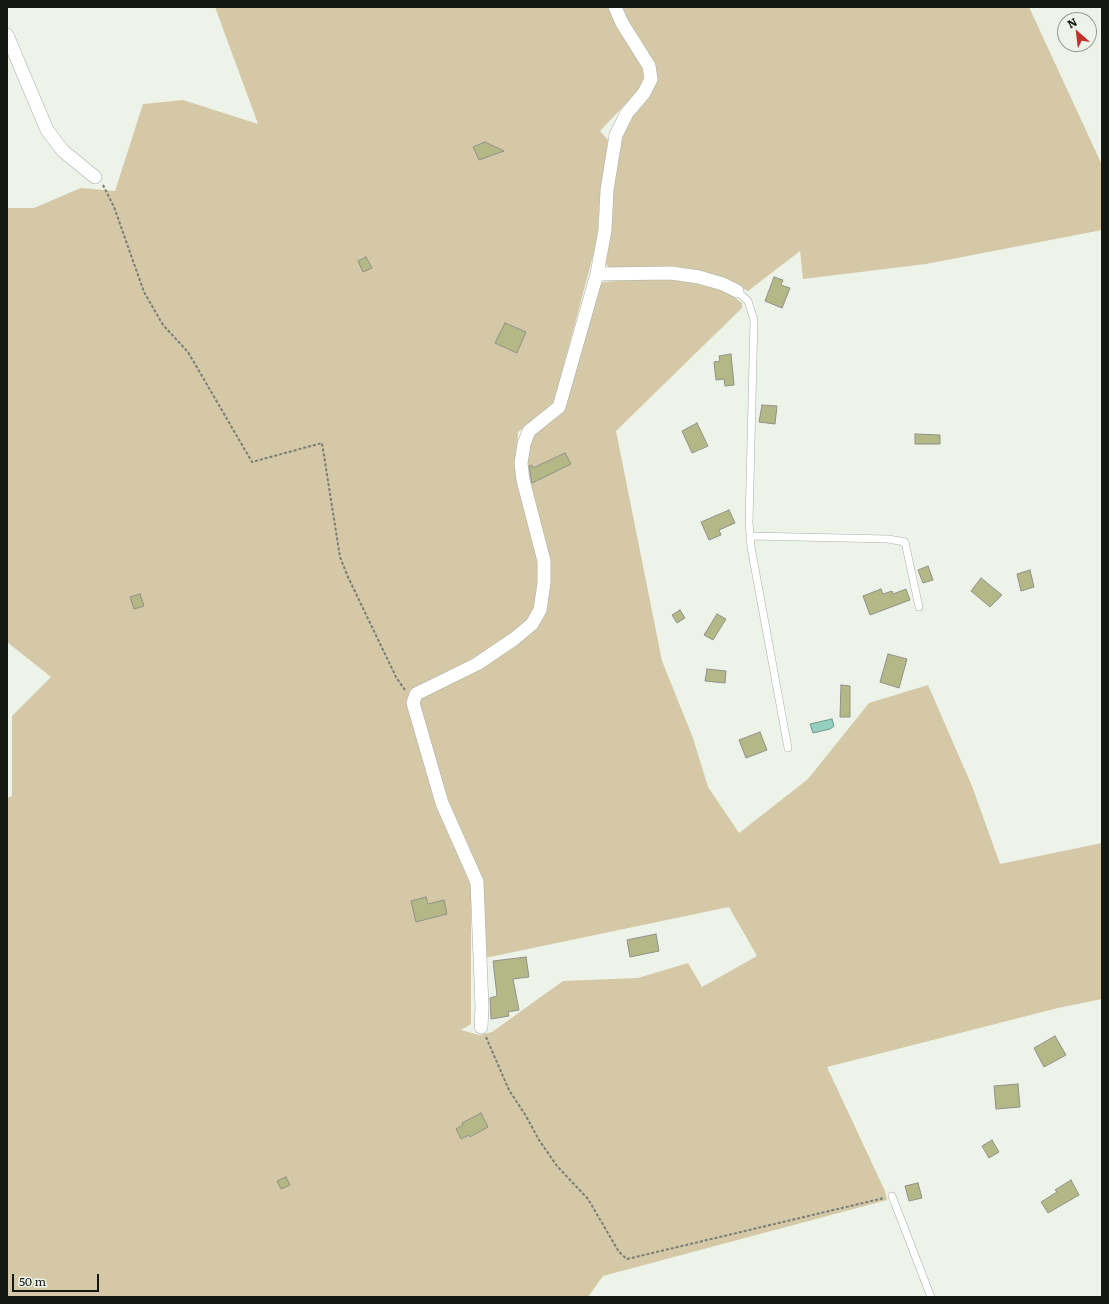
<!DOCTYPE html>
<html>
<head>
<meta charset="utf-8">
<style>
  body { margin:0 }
  #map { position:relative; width:1109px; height:1304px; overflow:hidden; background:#edf3e9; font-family:Literata,serif }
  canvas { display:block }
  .frame { position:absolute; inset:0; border:8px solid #151713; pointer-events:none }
  .north { position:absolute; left:1057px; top:12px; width:40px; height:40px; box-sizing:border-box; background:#edf3e9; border:1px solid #979b93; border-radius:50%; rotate:332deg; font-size:11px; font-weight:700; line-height:16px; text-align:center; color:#151713 }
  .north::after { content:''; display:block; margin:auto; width:14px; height:18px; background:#c0322b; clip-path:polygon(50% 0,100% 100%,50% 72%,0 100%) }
  .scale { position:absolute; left:12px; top:1274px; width:87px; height:18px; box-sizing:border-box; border:2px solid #151713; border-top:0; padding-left:5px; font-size:12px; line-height:14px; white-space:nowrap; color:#151713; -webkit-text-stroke:3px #edf3e9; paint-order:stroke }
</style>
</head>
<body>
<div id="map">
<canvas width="1109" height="1304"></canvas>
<div class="frame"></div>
<div class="north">N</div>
<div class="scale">50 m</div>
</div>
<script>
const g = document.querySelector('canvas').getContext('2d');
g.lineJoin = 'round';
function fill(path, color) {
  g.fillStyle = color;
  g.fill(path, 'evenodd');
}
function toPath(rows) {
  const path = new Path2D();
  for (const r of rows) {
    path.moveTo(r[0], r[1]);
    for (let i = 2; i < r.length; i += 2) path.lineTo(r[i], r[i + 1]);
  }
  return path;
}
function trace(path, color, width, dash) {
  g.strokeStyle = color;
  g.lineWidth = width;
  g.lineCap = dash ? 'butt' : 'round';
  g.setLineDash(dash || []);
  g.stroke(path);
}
fill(toPath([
  [215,7,609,7,643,68,644,81,638,91,600,131,608,140,601,187,597,241,554,402,549,409,518,432,517,452,540,562,540,583,534,611,528,622,474,661,412,694,471,887,471,1024,461,1030,479,1035,492,1032,563,981,638,978,688,963,702,987,757,956,729,907,485,958,482,883,446,801,417,708,421,697,541,621,549,572,526,462,531,436,562,413,598,288,603,282,668,277,727,291,742,303,742,308,616,431,662,661,693,738,708,787,739,833,808,779,869,703,928,685,972,786,1000,864,1102,843,1102,999,1058,1008,827,1067,885,1191,887,1200,603,1276,588,1297,7,1297,7,798,12,796,12,716,51,677,7,642,7,208,34,208,81,188,115,191,143,104,183,100,258,124],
  [620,7,1029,7,1102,165,1102,230,926,264,803,279,800,251,748,291,727,281,699,270,671,266,609,269,605,262,612,188,621,138,632,114,656,80]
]), '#d4c8a6');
const water = toPath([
  [832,719,834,726,830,729,813,733,810,724,832,719]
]);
fill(water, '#95cfbd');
trace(water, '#6f988a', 1);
const building = toPath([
  [485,142,504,151,479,160,473,147,485,142],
  [366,257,372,268,363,272,358,261,366,257],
  [774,277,783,280,781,285,790,288,782,308,765,301,774,277],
  [505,323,526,332,517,353,495,343,505,323],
  [731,354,734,385,725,386,724,379,716,380,714,362,720,361,719,356,731,354],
  [762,405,777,406,775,424,759,422,762,405],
  [697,423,708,446,692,453,682,431,697,423],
  [915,434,940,435,940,444,915,444,915,434],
  [565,453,571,464,532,483,529,466,532,465,533,468,565,453],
  [729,510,735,523,719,530,721,535,709,540,701,522,729,510],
  [928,566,933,580,923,583,918,570,928,566],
  [1030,570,1034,587,1021,591,1017,574,1030,570],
  [981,578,1002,595,990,607,971,591,981,578],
  [881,589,883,594,892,591,893,594,906,589,910,600,870,615,863,596,881,589],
  [140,594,144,606,134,609,130,597,140,594],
  [680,610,685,618,677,623,672,615,680,610],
  [717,614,726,619,713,640,704,635,717,614],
  [888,654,907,659,899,688,880,682,888,654],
  [707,669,726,671,725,683,705,681,707,669],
  [841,685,850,686,850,717,840,717,841,685],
  [760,732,767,750,746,758,739,740,760,732],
  [426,897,428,904,444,900,447,914,416,922,411,901,426,897],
  [656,934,659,951,630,957,627,940,656,934],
  [526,957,529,977,513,979,519,1010,508,1012,509,1016,491,1019,490,998,497,996,493,961,526,957],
  [1055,1036,1066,1055,1044,1067,1034,1048,1055,1036],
  [1018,1084,1020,1107,996,1109,994,1086,1018,1084],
  [481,1113,488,1127,470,1137,469,1135,461,1139,456,1129,463,1125,462,1123,481,1113],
  [992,1140,999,1152,989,1158,982,1146,992,1140],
  [286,1177,290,1185,281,1189,277,1181,286,1177],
  [1071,1180,1079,1195,1048,1213,1041,1202,1057,1192,1055,1190,1071,1180],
  [918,1183,922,1198,909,1201,905,1186,918,1183]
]);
fill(building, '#b4b887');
trace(building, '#919188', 1);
const service = toPath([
  [737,291,748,301,754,320,749,522,751,547,788,748],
  [751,536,888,539,905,542,919,607],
  [892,1196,931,1297]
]);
const minor = toPath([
  [7,35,47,130,63,151,95,177],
  [597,274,671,273,699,277,723,284,737,291],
  [481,1027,482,1007,477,882,442,803,413,703,416,694,477,664,514,639,532,624,540,610,544,583,544,561,523,480,521,463,524,444,529,431,559,407,597,274,605,230,607,190,616,135,627,113,644,93,651,79,649,66,622,23,615,7]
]);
trace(service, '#aaafa6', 8);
trace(minor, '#aaafa6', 14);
trace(toPath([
  [103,185,114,207,144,292,163,325,188,352,252,462,322,443,340,557,348,577,396,677,405,690],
  [486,1037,509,1090,526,1116,539,1140,557,1166,588,1199,619,1252,627,1259,884,1198]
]), '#797d76', 2, [3, 2]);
trace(service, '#fff', 7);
trace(minor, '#fff', 13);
</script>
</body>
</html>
